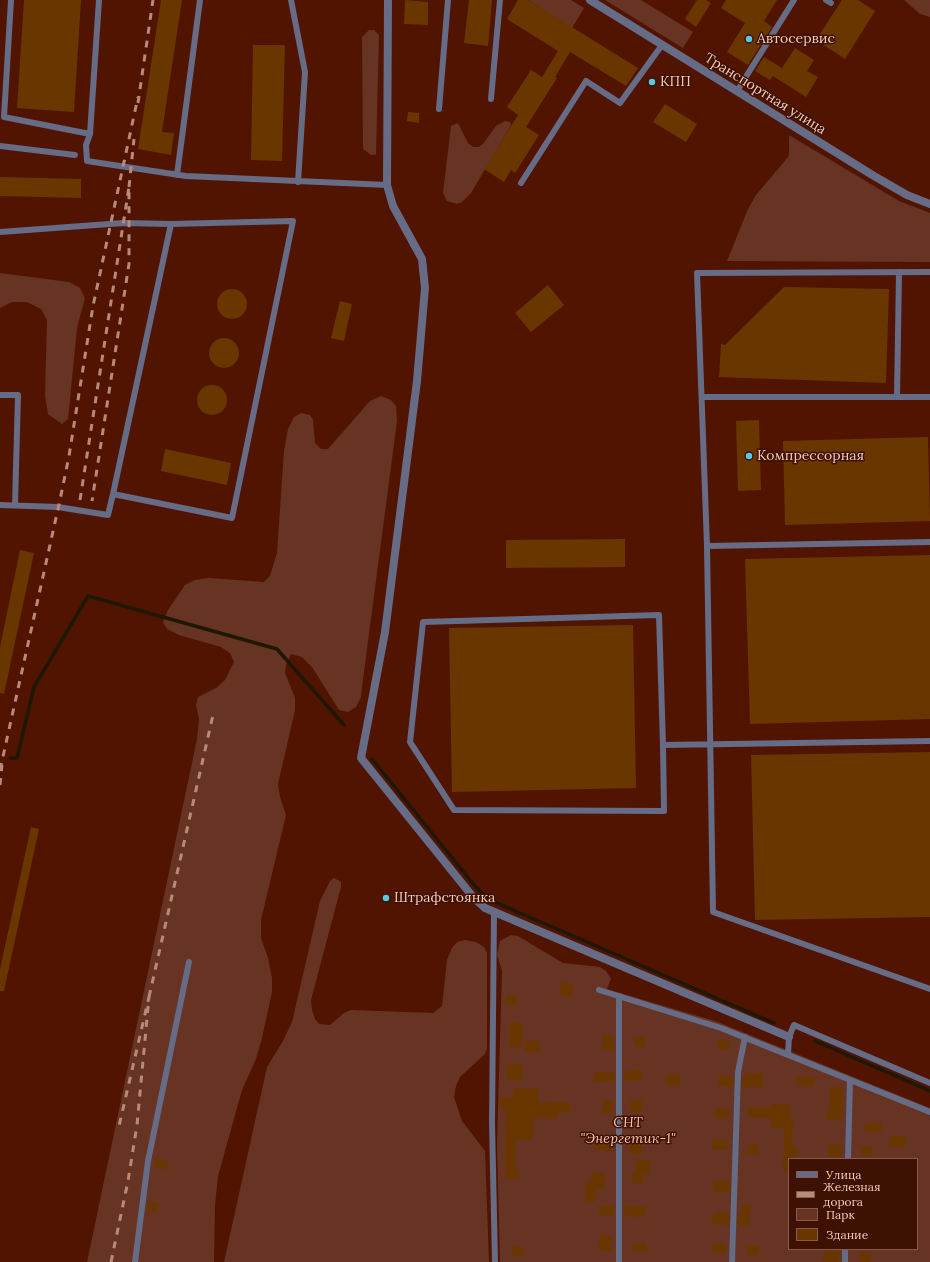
<!DOCTYPE html>
<html>
<head>
<meta charset="utf-8">
<style>
  body { margin:0 }
  #map { position:relative; width:930px; height:1262px; overflow:hidden; background:#511401; font-family:Lora,serif }
  canvas { display:block }
  .legend { position:absolute; left:788px; top:1158px; width:130px; height:92px; box-sizing:border-box; background:#3f1103; border:1px solid #865b4e; margin:0; padding:5px 7px; list-style:none; font-size:12px; color:#f1cabe }
  .legend li { display:flex; align-items:center; gap:8px; height:20px }
  .legend b { width:20px; border:1px solid #865b4e }
</style>
</head>
<body>
<div id="map">
<canvas width="930" height="1262"></canvas>
<ul class="legend">
<li><b style="height:5px;background:#666b86"></b>Улица</li>
<li><b style="height:5px;background:#b88a7b"></b>Железная дорога</li>
<li><b style="height:11px;background:#673424"></b>Парк</li>
<li><b style="height:11px;background:#6a3600"></b>Здание</li>
</ul>
</div>
<script>
const g = document.querySelector('canvas').getContext('2d');
g.lineJoin = 'round';
function fill(path, color) {
  g.fillStyle = color;
  g.fill(path, 'evenodd');
}
function toPath(rows) {
  const path = new Path2D();
  for (const r of rows) {
    if (r.length === 3) {
      path.moveTo(r[0] + r[2], r[1]);
      path.arc(r[0], r[1], r[2], 0, 2 * Math.PI);
      continue;
    }
    path.moveTo(r[0], r[1]);
    for (let i = 2; i < r.length; i += 2) path.lineTo(r[i], r[i + 1]);
  }
  return path;
}
function trace(path, color, width, dash) {
  g.strokeStyle = color;
  g.lineWidth = width;
  g.lineCap = dash ? 'butt' : 'round';
  g.setLineDash(dash || []);
  g.stroke(path);
}
function write(font, color, halo, rows, align = 'center') {
  g.font = font + ' Lora,serif';
  g.lineWidth = 3;
  g.setLineDash([]);
  g.textBaseline = 'middle';
  g.strokeStyle = halo;
  g.fillStyle = color;
  for (const [text, x, y, turn = 0] of rows) {
    g.save();
    g.translate(x, y);
    g.rotate((+turn || 0) * Math.PI / 180);
    g.textAlign = isNaN(turn) ? turn : align;
    if (halo) g.strokeText(text, 0, 0);
    g.fillText(text, 0, 0);
    g.restore();
  }
}
fill(toPath([
  [528,0,571,0,584,8,572,28],
  [605,0,641,0,693,32,683,48],
  [904,0,930,0,930,17,920,14],
  [369,30,374,30,379,35,376,155,371,155,363,149,362,37],
  [505,121,510,122,511,125,471,193,462,202,457,204,447,201,443,193,451,126,457,123,459,125,468,143,473,147,479,147,483,144,496,126],
  [789,135,899,201,930,213,930,262,727,261,748,209,756,195,789,156],
  [0,273,69,282,80,288,85,298,77,328,68,419,62,424,48,414,45,396,47,320,41,309,27,302,12,302,0,308],
  [381,396,391,400,396,406,397,421,362,687,361,697,356,707,348,712,339,710,312,667,302,657,291,654,286,665,285,673,295,698,295,710,278,784,280,797,286,815,261,920,261,938,268,958,272,978,272,992,262,1038,256,1059,242,1090,218,1176,215,1205,214,1262,87,1262,197,739,199,719,196,705,198,697,216,688,225,680,234,662,230,653,221,647,179,635,167,629,163,622,168,610,185,585,195,580,209,578,264,582,270,576,277,553,284,451,288,429,294,417,301,413,310,415,313,420,315,443,321,449,328,449,370,401],
  [334,878,341,882,341,887,311,1000,312,1010,315,1019,319,1024,330,1025,344,1013,351,1010,433,1013,442,1006,447,960,452,948,457,942,465,940,476,942,484,947,487,953,487,1049,485,1054,460,1077,456,1086,454,1097,462,1121,485,1151,489,1262,224,1262,267,1067,283,1041,292,1022,320,901,330,881],
  [511,935,518,936,563,963,600,967,606,971,611,979,607,989,718,1022,930,1108,930,1262,500,1262,497,1144,502,971,497,954,500,941],
  [789,1159,917,1159,917,1249,789,1249]
]), '#673424');
trace(toPath([
  [10,758,17,758,34,687,88,596,277,649,344,725],
  [372,759,475,886,490,900,774,1023],
  [815,1041,930,1091]
]), '#1f1800', 3.5);
fill(toPath([
  [24,0,81,0,74,112,17,108],
  [161,0,182,0,162,132,174,133,171,155,138,149],
  [405,0,428,2,428,25,404,24],
  [469,0,492,0,488,46,464,43],
  [518,0,528,0,638,68,626,86,570,52,555,77,557,78,526,127,539,135,515,173,511,170,504,182,484,169,518,115,507,107,531,70,542,77,558,51,507,19],
  [697,0,706,0,711,3,696,27,685,19],
  [726,0,777,0,764,21,772,27,748,65,727,52,745,23,721,8],
  [842,0,858,0,875,11,845,59,816,40],
  [253,45,285,45,282,161,251,160],
  [795,48,814,60,807,71,818,77,806,97,773,76,770,80,755,71,764,57,782,68],
  [665,104,697,124,686,142,653,122],
  [408,112,419,113,419,123,407,121],
  [0,177,81,179,81,198,0,196],
  [548,285,564,305,531,332,515,313],
  [784,287,889,289,886,383,719,377,721,344,725,345],
  [232,304,15],
  [340,301,352,304,344,341,331,338],
  [224,353,15],
  [212,400,15],
  [759,420,761,490,738,491,736,421],
  [928,437,930,521,785,525,783,441],
  [165,449,231,463,227,485,161,471],
  [625,539,625,567,506,568,506,540],
  [20,550,34,553,4,694,0,693,0,647],
  [930,555,930,719,750,724,745,559],
  [633,625,636,788,452,792,449,628],
  [930,752,930,917,755,920,751,755],
  [31,827,39,829,4,991,0,991,0,969],
  [562,981,574,985,570,998,558,994],
  [506,995,517,995,516,1005,505,1004],
  [509,1022,523,1022,522,1047,509,1047],
  [603,1035,614,1036,613,1050,602,1050],
  [634,1037,645,1037,645,1047,634,1046],
  [718,1040,729,1041,729,1050,718,1049],
  [525,1041,540,1041,540,1052,525,1052],
  [508,1064,522,1065,521,1081,507,1080],
  [628,1070,642,1070,643,1080,624,1081,624,1073,628,1073],
  [594,1072,614,1073,614,1081,593,1082],
  [745,1073,763,1074,762,1087,742,1087,742,1076,745,1076],
  [667,1074,680,1074,680,1086,667,1086],
  [719,1075,733,1076,733,1087,718,1086],
  [797,1076,815,1077,814,1086,797,1086],
  [830,1087,843,1087,841,1121,827,1120,827,1110,829,1110],
  [513,1088,539,1089,538,1102,570,1103,570,1113,558,1112,557,1119,534,1118,533,1140,516,1139,515,1168,518,1168,518,1178,505,1179,506,1108,499,1108,499,1097,513,1098],
  [603,1100,612,1101,611,1114,602,1114],
  [630,1100,642,1100,642,1112,630,1112],
  [771,1104,790,1105,790,1119,793,1119,792,1144,793,1147,798,1147,798,1156,792,1156,791,1159,789,1159,789,1172,783,1171,784,1128,771,1128,771,1118,748,1117,748,1107,771,1108],
  [715,1109,729,1109,729,1118,715,1118],
  [865,1123,882,1123,882,1132,865,1132],
  [601,1135,612,1136,611,1151,594,1150,595,1139,601,1140],
  [890,1136,905,1136,905,1147,890,1147],
  [712,1139,727,1140,727,1150,712,1149],
  [630,1143,642,1143,642,1154,630,1154],
  [748,1144,759,1144,758,1155,747,1154],
  [828,1144,841,1145,841,1156,828,1156],
  [872,1146,873,1155,861,1156,861,1147],
  [156,1158,168,1161,166,1170,154,1167],
  [636,1160,650,1160,649,1174,643,1173,643,1183,632,1183,632,1173,635,1173],
  [592,1172,605,1173,605,1189,596,1188,595,1202,585,1201,586,1182,591,1182],
  [714,1181,730,1181,730,1192,713,1191],
  [148,1201,159,1203,157,1212,146,1210],
  [742,1204,751,1205,749,1226,738,1225,738,1213,741,1213],
  [599,1206,614,1206,614,1215,599,1215],
  [624,1206,645,1206,645,1217,630,1217,630,1215,624,1215],
  [717,1212,729,1212,729,1225,712,1224,712,1215,717,1215],
  [599,1235,612,1236,612,1251,599,1250],
  [646,1242,647,1251,634,1252,633,1243],
  [713,1243,726,1244,726,1253,713,1252],
  [512,1246,524,1247,523,1256,512,1255],
  [747,1246,759,1246,758,1255,747,1255],
  [824,1249,839,1250,839,1262,823,1262],
  [859,1252,871,1252,871,1262,860,1262]
]), '#6a3600');
trace(toPath([
  [11,0,4,117,90,134],
  [99,0,90,134,86,145,87,161,186,176,387,185],
  [291,0,305,72,298,182],
  [826,0,831,3],
  [737,91,794,0],
  [491,99,500,0],
  [439,109,448,0],
  [0,146,75,155],
  [177,175,200,0],
  [521,183,586,81,620,103,662,45],
  [0,232,123,223,171,224,293,221,232,518,113,494,171,224],
  [930,272,697,273,707,546,713,912,930,989],
  [0,395,18,395,15,505],
  [702,397,930,397],
  [897,397,899,272],
  [0,505,58,507,108,515,113,494],
  [707,546,930,542],
  [663,745,664,811,454,810,410,742,423,622,659,615,663,745,930,741],
  [494,912,492,1123,495,1262],
  [599,990,721,1028,930,1112],
  [619,996,619,1262],
  [788,1054,789,1037,794,1025,930,1083],
  [848,1159,850,1080],
  [135,1262,148,1161,189,962],
  [732,1262,738,1072,745,1037],
  [845,1262,845,1249]
]), '#666b86', 6);
trace(toPath([
  [388,0,387,185,393,206,422,259,425,288,417,381,385,632,361,758,473,897,485,908,789,1037]
]), '#666b86', 8);
trace(toPath([
  [590,0,874,176,907,195,930,204]
]), '#666b86', 8);
trace(toPath([
  [138,103,153,0],
  [129,187,134,139],
  [80,500,129,187,129,264,92,501],
  [0,770,60,500,69,456,93,306,138,97],
  [0,785,2,765],
  [149,997,213,715],
  [111,1262,128,1181,137,1125,149,997,119,1126]
]), '#b88a7b', 3, [7, 7]);
for (const [x, y, r, color] of [
  [749,39,4,"#59c8e5"],
  [652,82,4,"#59c8e5"],
  [749,456,4,"#59c8e5"],
  [386,898,4,"#59c8e5"]
]) {
  const dot = new Path2D();
  dot.arc(x, y, r, 0, 2 * Math.PI);
  g.fillStyle = color;
  g.fill(dot);
  trace(dot, '#3f1103', 1.5);
}
write('14px', '#f1cabe', '#3f1103', [
  ["Автосервис",757,39],
  ["КПП",660,82],
  ["Компрессорная",757,456],
  ["Штрафстоянка",394,898]
], 'left');
write('14px', '#f1cabe', '#3f1103', [
  ["Транспортная улица",765,94,32]
]);
write('italic 14px', '#f5c3b4', '#3f1103', [
  ["СНТ",628,1123],
  ["\"Энергетик-1\"",628,1139]
]);
</script>
</body>
</html>
